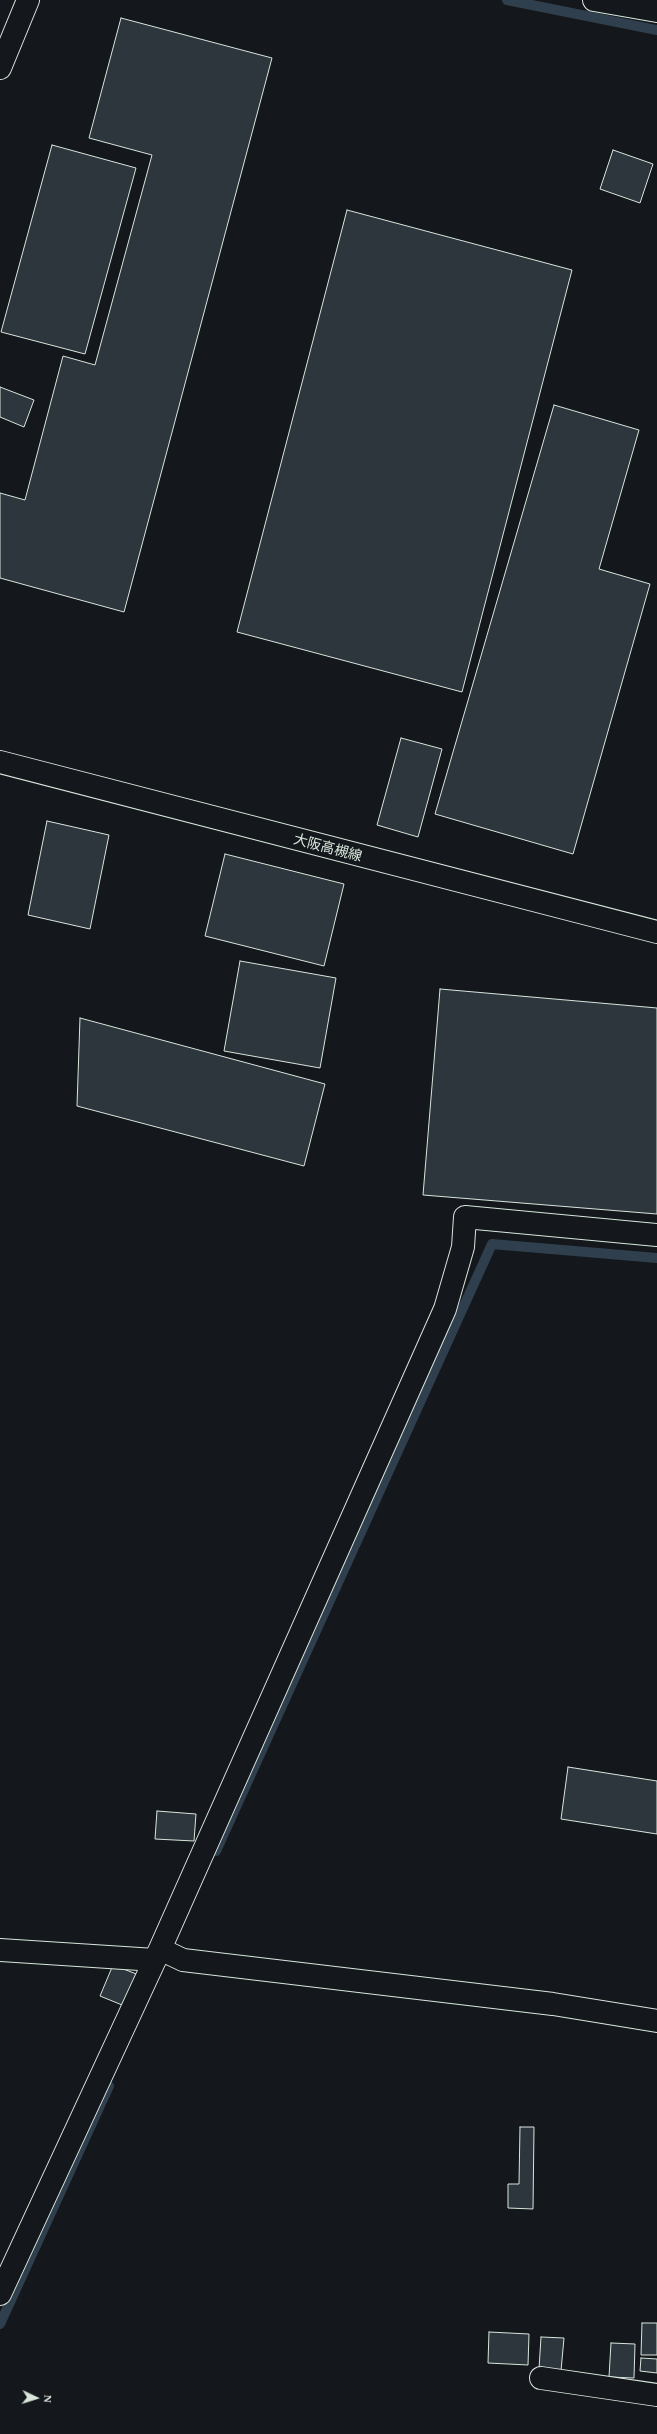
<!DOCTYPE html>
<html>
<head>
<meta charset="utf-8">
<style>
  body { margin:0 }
  #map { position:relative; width:657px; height:2434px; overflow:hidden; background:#14181c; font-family:Georgia,serif }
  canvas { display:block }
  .north { position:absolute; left:16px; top:2378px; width:40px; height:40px; -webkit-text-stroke:3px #14181c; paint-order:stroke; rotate:94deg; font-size:11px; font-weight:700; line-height:16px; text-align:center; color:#d8e6dc }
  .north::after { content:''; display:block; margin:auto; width:14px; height:18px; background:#d8e6dc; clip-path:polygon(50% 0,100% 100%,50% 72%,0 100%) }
</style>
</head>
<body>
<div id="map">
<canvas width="657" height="2434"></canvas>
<div class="north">N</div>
</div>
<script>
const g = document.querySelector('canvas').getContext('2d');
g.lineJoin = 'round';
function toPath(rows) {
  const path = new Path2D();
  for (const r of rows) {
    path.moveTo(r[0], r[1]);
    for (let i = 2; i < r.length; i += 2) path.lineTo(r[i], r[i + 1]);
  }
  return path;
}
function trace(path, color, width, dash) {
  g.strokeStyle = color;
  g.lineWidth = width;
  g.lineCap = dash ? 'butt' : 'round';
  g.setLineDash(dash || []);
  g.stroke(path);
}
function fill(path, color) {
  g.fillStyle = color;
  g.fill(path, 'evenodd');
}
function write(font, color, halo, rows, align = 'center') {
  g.font = font + ' Georgia,"Noto Sans JP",serif';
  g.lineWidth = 3;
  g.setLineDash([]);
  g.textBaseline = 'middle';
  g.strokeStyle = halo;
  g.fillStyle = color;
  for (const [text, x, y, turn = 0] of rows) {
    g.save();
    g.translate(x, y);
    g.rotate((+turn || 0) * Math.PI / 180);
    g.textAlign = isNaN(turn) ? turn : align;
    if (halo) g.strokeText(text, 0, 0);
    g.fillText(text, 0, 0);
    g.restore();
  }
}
trace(toPath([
  [507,0,657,30],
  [216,1851,492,1244,657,1258],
  [0,2324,109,2086]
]), '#2f3f4d', 10);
const building = toPath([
  [121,18,272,58,124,612,0,578,0,493,25,500,63,356,95,365,152,155,89,138,121,18],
  [52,145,136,168,85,354,1,332,52,145],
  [613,150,653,164,640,203,600,189,613,150],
  [347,210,572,270,462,692,237,632,347,210],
  [0,387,34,400,24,427,0,417,0,387],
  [554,405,639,430,599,569,650,584,573,854,435,814,554,405],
  [401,738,442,749,418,837,377,825,401,738],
  [47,821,109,835,90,929,28,915,47,821],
  [225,854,344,884,324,966,205,936,225,854],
  [240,961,336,978,320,1068,224,1051,240,961],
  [440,989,657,1008,657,1214,423,1195,440,989],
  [80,1018,325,1084,304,1166,77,1106,80,1018],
  [568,1767,657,1781,657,1834,561,1819,568,1767],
  [157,1811,196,1814,194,1841,155,1839,157,1811],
  [113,1965,139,1975,127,2007,100,1996,113,1965],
  [520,2127,534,2127,533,2209,508,2208,508,2184,519,2184,520,2127],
  [642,2323,657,2323,657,2355,641,2355,642,2323],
  [489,2332,529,2334,528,2365,488,2363,489,2332],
  [541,2337,564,2338,561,2371,539,2369,541,2337],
  [611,2343,635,2344,634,2378,609,2377,611,2343],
  [641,2358,657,2359,657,2373,640,2371,641,2358]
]);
fill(building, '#2c363c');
trace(building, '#d8e6dc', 1);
const minor = toPath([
  [594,0,657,11],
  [0,68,28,0],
  [160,1949,183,1960,553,2004,657,2021],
  [0,1950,155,1960],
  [0,2294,160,1949,445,1309,463,1247,465,1217,657,1235],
  [541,2378,657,2395]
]);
const primary = toPath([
  [0,762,657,932]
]);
trace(minor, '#d8e6dc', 24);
trace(primary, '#d8e6dc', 24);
trace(minor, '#14181c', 22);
trace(primary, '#14181c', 22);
write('14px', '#d8e6dc', '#14181c', [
  ["大阪高槻線",328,847,15]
]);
</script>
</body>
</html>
